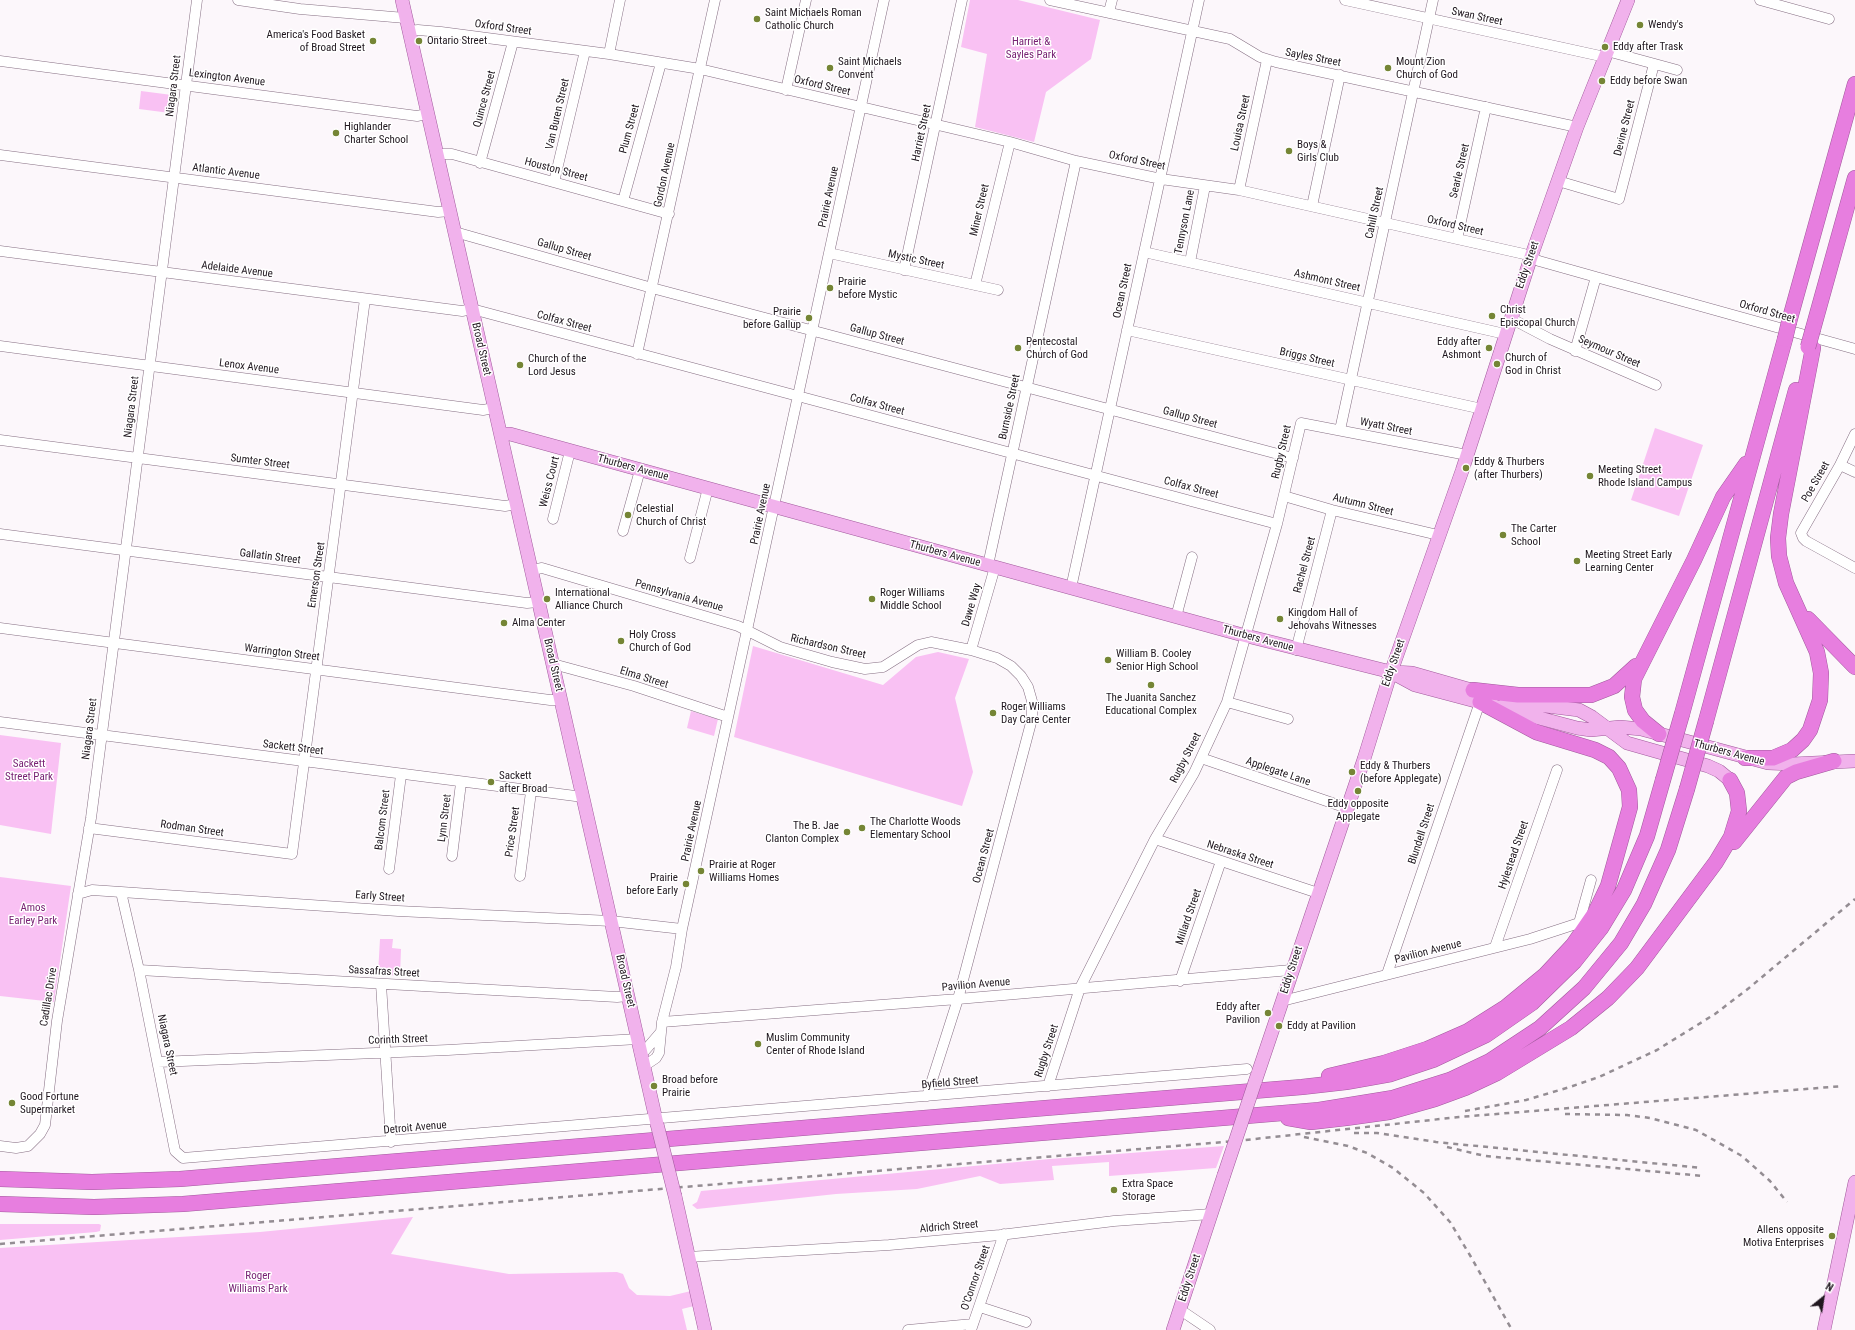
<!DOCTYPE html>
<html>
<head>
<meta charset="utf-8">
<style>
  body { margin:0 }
  #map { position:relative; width:1855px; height:1330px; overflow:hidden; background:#fcf7fb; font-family:"Roboto Condensed",sans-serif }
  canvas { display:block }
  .north { position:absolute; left:1803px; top:1278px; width:40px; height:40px; -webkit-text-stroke:3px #fff; paint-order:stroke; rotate:30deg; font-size:11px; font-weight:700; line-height:16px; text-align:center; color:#20171f }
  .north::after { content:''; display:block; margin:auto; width:14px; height:18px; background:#20171f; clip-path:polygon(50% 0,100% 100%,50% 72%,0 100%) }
</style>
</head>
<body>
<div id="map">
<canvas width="1855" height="1330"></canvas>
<div class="north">N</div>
</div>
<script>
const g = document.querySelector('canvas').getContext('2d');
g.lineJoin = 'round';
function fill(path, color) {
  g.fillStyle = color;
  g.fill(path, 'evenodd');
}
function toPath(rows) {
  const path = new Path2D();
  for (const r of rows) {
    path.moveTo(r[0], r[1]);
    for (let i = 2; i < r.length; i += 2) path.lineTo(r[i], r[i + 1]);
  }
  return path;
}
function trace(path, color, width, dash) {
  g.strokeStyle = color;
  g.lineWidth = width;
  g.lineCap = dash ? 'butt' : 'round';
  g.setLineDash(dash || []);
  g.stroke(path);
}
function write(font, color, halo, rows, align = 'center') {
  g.font = font + ' "Roboto Condensed",sans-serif';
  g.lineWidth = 3;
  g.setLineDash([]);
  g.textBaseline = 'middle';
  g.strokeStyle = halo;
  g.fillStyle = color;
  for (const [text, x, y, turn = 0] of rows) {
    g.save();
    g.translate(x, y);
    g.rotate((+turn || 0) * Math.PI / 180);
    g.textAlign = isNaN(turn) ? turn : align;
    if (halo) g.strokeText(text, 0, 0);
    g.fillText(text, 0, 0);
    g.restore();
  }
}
fill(toPath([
  [970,0,1018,0,1100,20,1091,59,1046,92,1034,142,975,127,987,54,961,47],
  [141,91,172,95,170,113,139,109],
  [1655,428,1703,445,1679,516,1631,500],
  [753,646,883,685,916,657,938,652,969,659,955,698,973,772,962,806,734,737],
  [691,711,718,719,714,736,687,728],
  [0,735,61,743,51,834,0,825],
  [0,877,71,886,54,1002,0,996],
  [380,939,393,939,392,948,401,949,400,976,378,974],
  [1224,1146,1216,1168,1109,1176,1109,1162,1052,1166,1054,1180,1000,1184,980,1176,917,1189,836,1194,697,1209,692,1205,697,1202,701,1191,1050,1159],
  [413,1217,391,1254,509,1274,617,1272,623,1274,629,1288,637,1295,670,1296,691,1291,694,1306,682,1309,687,1330,0,1330,0,1248,260,1232],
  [0,1224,99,1224,101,1225,100,1231,96,1232,0,1240]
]), '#f9c1f3');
const minor = toPath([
  [238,0,300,9,405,18],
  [1050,0,1230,39,1260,57,1276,62,1577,127],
  [1345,0,1605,57],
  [1760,0,1829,19],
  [1109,12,1112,0],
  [408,31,418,30,441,32,609,54,700,69,1010,142,1076,161,1161,179,1239,190,1524,254,1539,261,1596,277,1855,349],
  [1607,51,1677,70],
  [609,54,620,0],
  [0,61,417,116,427,114],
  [786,90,806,0],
  [437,154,452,154,669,214],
  [0,155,438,212,450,211],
  [480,163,513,42],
  [1558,181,1619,199,1654,64],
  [554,182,585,51],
  [1239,190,1267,60],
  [623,201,661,63],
  [1312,206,1340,75],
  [455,232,652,288,1293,458],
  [1457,239,1486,107],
  [0,251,462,311,472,309,1277,524],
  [1144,252,1505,334],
  [829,253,998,290],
  [1190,262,1205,186],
  [904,270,962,0],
  [975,285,1010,142],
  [1510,318,1550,339,1656,385],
  [1127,330,1482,409],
  [0,346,483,410,494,408],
  [1575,351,1596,277],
  [637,354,715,0],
  [1340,430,1433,0],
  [1855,434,1840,465,1801,533,1803,538,1806,541,1855,568],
  [0,440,505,506,517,504],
  [1840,465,1855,472],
  [1284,496,1332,510,1438,535],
  [553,519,570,451],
  [623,531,640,470],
  [0,534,527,603,538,602],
  [690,558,708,488],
  [988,565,1076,161],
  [532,570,542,568,738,626,780,647,832,662,865,669,883,667,918,645,931,642,971,650,997,658,1011,666,1021,676,1028,687,1032,701,1032,719,958,999,927,1096],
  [1071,588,1199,0],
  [1176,617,1192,557],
  [0,628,550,700,561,700],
  [971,650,995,567],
  [1296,650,1332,510],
  [553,664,634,686,728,717],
  [1227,702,1288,719],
  [0,722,583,797],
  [1201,758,1347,808],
  [89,828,292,854,365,299],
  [1155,839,1318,893],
  [452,856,461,783],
  [389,869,401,775],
  [520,876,531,792],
  [121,892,139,970,175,1151,183,1158,1247,1069],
  [78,894,92,890,398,911,611,921,682,929],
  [1495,947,1557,770],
  [139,970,617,997,628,996],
  [1387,974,1480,702],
  [1180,981,1221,861],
  [381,984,391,1142],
  [1282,1001,1530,939,1579,923,1591,880],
  [662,1022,958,999,1291,970],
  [642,1054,660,1033],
  [158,1062,448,1050,638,1039],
  [644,1066,656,1058,659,1053,662,1022,676,967,682,929,884,0],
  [1048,1086,1080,988,1155,839,1194,773,1227,702,1277,524,1301,423,1467,455],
  [0,1146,16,1148,28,1146,40,1134,45,1125,57,1021,91,818,197,0],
  [688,1257,889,1245,1000,1235,1114,1221,1211,1214],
  [980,1307,1026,1322],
  [1179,1309,1210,1330],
  [908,1330,973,1324],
  [971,1330,1004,1234]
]);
const major = toPath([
  [402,0,657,1124],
  [501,434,510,434,1239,634,1391,672,1415,685,1577,728,1591,730,1620,727,1641,729,1768,763,1792,764,1855,761],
  [1394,672,1412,673,1482,693],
  [1506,701,1579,710,1592,717,1627,743,1708,766,1719,771,1730,780],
  [1255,1082,1364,759,1391,672,1462,471,1531,257,1577,127,1628,0],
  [675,1196,705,1330],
  [1173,1330,1224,1175],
  [1824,1330,1855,1182]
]);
const highway = toPath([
  [1789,322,1855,84],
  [1813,329,1855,178],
  [1808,619,1855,667],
  [1473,690,1518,695,1591,695,1614,686,1636,666],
  [1682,714,1785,339],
  [1706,721,1796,390],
  [1659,734,1643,721,1635,710,1632,697,1634,679,1694,560,1723,497,1746,464],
  [1745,758,1773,758,1792,750,1803,740,1810,730,1820,700,1821,673,1817,652,1786,583,1779,556,1778,538,1781,514,1813,348],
  [1734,842,1786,777,1796,772,1834,761],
  [1329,1076,1384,1063,1427,1049,1468,1031,1506,1007,1545,975,1573,945,1595,913,1608,886,1630,807,1629,790,1619,768,1609,757,1595,750,1536,732,1480,702],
  [1288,1118,1311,1122,1346,1118,1389,1112,1435,1099,1465,1088,1497,1073,1571,1028,1608,998,1637,968,1716,862,1731,837,1739,811,1737,793,1730,780],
  [0,1179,92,1182,180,1179,1302,1087,1346,1082,1391,1074,1433,1060,1486,1035,1532,1003,1574,962,1601,928,1624,890,1647,836,1663,780],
  [0,1204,94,1207,183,1204,1319,1110,1393,1098,1450,1080,1490,1061,1540,1028,1584,988,1621,943,1644,904,1668,850,1687,789]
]);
trace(minor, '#866f83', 11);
trace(major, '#a15a9c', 14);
trace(highway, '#a15a9c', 16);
trace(minor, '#fff', 10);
trace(major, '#f1b2ec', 13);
trace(highway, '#e77edf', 15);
trace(toPath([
  [1465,1111,1526,1100,1570,1087,1599,1077,1657,1050,1715,1014,1749,988,1855,899],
  [1565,1114,1627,1115,1650,1118,1696,1130,1742,1156,1770,1181,1787,1202],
  [1354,1133,1377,1133,1436,1142,1702,1168],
  [1304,1137,1348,1146,1367,1153,1393,1168,1424,1193,1450,1222,1471,1257,1512,1330],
  [1447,1147,1485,1156,1703,1176],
  [0,1244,1236,1141,1459,1117,1843,1086]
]), '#948d93', 2.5, [5, 5]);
const majorBridge = toPath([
  [657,1124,675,1196],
  [1224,1175,1255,1082]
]);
const highwayBridge = toPath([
  [1785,339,1789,322],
  [1808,347,1813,329],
  [1663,780,1682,714],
  [1687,789,1706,721]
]);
trace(majorBridge, '#a15a9c', 14, []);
trace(highwayBridge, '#a15a9c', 16, []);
trace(majorBridge, '#f1b2ec', 13);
trace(highwayBridge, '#e77edf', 15);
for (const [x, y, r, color] of [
  [757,19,4,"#758535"],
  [1640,25,4,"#758535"],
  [373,41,4,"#758535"],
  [419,41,4,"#758535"],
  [1605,47,4,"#758535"],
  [830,68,4,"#758535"],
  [1388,68,4,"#758535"],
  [1602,81,4,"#758535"],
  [336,133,4,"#758535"],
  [1289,151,4,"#758535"],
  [830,288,4,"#758535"],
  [1492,316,4,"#758535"],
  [809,318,4,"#758535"],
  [1018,348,4,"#758535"],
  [1489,348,4,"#758535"],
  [1497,364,4,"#758535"],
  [520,365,4,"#758535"],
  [1466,468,4,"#758535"],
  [1590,476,4,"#758535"],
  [628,515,4,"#758535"],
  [1503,535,4,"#758535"],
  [1577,561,4,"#758535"],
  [547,599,4,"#758535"],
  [872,599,4,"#758535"],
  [1280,619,4,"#758535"],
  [504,623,4,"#758535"],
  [621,641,4,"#758535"],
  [1108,660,4,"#758535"],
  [1151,685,4,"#758535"],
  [993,713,4,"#758535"],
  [1352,772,4,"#758535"],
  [491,782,4,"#758535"],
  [1358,791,4,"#758535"],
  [862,828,4,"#758535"],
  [847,832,4,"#758535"],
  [701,871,4,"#758535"],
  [686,884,4,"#758535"],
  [1268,1013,4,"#758535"],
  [1279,1026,4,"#758535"],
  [758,1044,4,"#758535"],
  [654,1086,4,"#758535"],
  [12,1103,4,"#758535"],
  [1114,1190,4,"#758535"],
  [1832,1236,4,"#758535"]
]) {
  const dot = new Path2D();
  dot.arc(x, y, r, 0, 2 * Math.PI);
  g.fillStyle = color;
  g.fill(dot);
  trace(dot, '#fff', 1.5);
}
write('11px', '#20171f', '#fff', [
  ["Saint Michaels Roman",765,13],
  ["Catholic Church",765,26],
  ["Wendy's",1648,25],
  ["America's Food Basket",365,35,"right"],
  ["of Broad Street",365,48,"right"],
  ["Ontario Street",427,41],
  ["Eddy after Trask",1613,47],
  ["Saint Michaels",838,62],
  ["Convent",838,75],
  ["Mount Zion",1396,62],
  ["Church of God",1396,75],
  ["Eddy before Swan",1610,81],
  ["Highlander",344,127],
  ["Charter School",344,140],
  ["Boys &",1297,145],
  ["Girls Club",1297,158],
  ["Prairie",838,282],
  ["before Mystic",838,295],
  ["Christ",1500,310],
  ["Episcopal Church",1500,323],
  ["Prairie",801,312,"right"],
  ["before Gallup",801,325,"right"],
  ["Pentecostal",1026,342],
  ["Church of God",1026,355],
  ["Eddy after",1481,342,"right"],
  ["Ashmont",1481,355,"right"],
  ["Church of",1505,358],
  ["God in Christ",1505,371],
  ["Church of the",528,359],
  ["Lord Jesus",528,372],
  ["Eddy & Thurbers",1474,462],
  ["(after Thurbers)",1474,475],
  ["Meeting Street",1598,470],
  ["Rhode Island Campus",1598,483],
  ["Celestial",636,509],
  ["Church of Christ",636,522],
  ["The Carter",1511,529],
  ["School",1511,542],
  ["Meeting Street Early",1585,555],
  ["Learning Center",1585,568],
  ["International",555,593],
  ["Alliance Church",555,606],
  ["Roger Williams",880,593],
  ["Middle School",880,606],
  ["Kingdom Hall of",1288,613],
  ["Jehovahs Witnesses",1288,626],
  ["Alma Center",512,623],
  ["Holy Cross",629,635],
  ["Church of God",629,648],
  ["William B. Cooley",1116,654],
  ["Senior High School",1116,667],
  ["The Juanita Sanchez",1151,698,"center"],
  ["Educational Complex",1151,711,"center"],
  ["Roger Williams",1001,707],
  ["Day Care Center",1001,720],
  ["Eddy & Thurbers",1360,766],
  ["(before Applegate)",1360,779],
  ["Sackett",499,776],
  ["after Broad",499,789],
  ["Eddy opposite",1358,804,"center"],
  ["Applegate",1358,817,"center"],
  ["The Charlotte Woods",870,822],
  ["Elementary School",870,835],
  ["The B. Jae",839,826,"right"],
  ["Clanton Complex",839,839,"right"],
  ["Prairie at Roger",709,865],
  ["Williams Homes",709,878],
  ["Prairie",678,878,"right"],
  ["before Early",678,891,"right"],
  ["Eddy after",1260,1007,"right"],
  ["Pavilion",1260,1020,"right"],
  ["Eddy at Pavilion",1287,1026],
  ["Muslim Community",766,1038],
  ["Center of Rhode Island",766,1051],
  ["Broad before",662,1080],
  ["Prairie",662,1093],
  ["Good Fortune",20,1097],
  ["Supermarket",20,1110],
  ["Extra Space",1122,1184],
  ["Storage",1122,1197],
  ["Allens opposite",1824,1230,"right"],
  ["Motiva Enterprises",1824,1243,"right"]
], 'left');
write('11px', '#20171f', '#fff', [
  ["Swan Street",1477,17,12],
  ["Oxford Street",503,28,8],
  ["Sayles Street",1313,58,11],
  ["Lexington Avenue",227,78,7],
  ["Niagara Street",174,86,-83],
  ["Oxford Street",822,86,13],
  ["Quince Street",485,99,-75],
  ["Van Buren Street",558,114,-77],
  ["Louisa Street",1241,123,-78],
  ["Devine Street",1625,128,-76],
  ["Plum Street",630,129,-75],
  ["Harriet Street",922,133,-78],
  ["Oxford Street",1137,161,12],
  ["Houston Street",556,170,15],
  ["Searle Street",1460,171,-77],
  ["Atlantic Avenue",226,172,7],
  ["Gordon Avenue",665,175,-78],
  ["Prairie Avenue",829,197,-78],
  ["Miner Street",980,210,-77],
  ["Cahill Street",1375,213,-78],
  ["Tennyson Lane",1185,222,-79],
  ["Oxford Street",1455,226,13],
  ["Gallup Street",564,250,16],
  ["Mystic Street",916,260,12],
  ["Eddy Street",1528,265,-71],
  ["Adelaide Avenue",237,270,7],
  ["Ashmont Street",1327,281,13],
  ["Ocean Street",1123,291,-78],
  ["Oxford Street",1767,312,16],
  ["Colfax Street",564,322,15],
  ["Gallup Street",877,335,15],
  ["Broad Street",481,349,77],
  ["Seymour Street",1609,352,23],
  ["Briggs Street",1307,358,13],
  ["Lenox Avenue",249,367,7],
  ["Colfax Street",877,405,15],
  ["Niagara Street",132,407,-83],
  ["Burnside Street",1010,407,-78],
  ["Gallup Street",1190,418,15],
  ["Wyatt Street",1386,427,11],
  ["Rugby Street",1282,452,-77],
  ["Sumter Street",260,462,7],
  ["Thurbers Avenue",633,468,15],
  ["Weiss Court",550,482,-76],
  ["Poe Street",1816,482,-60],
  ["Colfax Street",1191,488,15],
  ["Autumn Street",1363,505,14],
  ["Prairie Avenue",761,514,-78],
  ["Thurbers Avenue",945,554,15],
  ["Gallatin Street",270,557,7],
  ["Rachel Street",1305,565,-75],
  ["Emerson Street",317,575,-82],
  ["Pennsylvania Avenue",679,596,16],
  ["Dawe Way",972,605,-74],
  ["Thurbers Avenue",1258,639,15],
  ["Richardson Street",828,647,13],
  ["Warrington Street",282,653,7],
  ["Eddy Street",1394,663,-71],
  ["Broad Street",553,665,77],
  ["Elma Street",644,678,17],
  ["Niagara Street",90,729,-83],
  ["Sackett Street",293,748,7],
  ["Thurbers Avenue",1729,753,15],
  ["Rugby Street",1186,758,-63],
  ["Applegate Lane",1278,772,19],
  ["Lynn Street",445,818,-83],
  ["Balcom Street",383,820,-83],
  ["Rodman Street",192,829,8],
  ["Prairie Avenue",692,831,-78],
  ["Price Street",513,832,-82],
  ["Blundell Street",1422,834,-72],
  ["Nebraska Street",1240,855,18],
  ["Hylestead Street",1514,855,-71],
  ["Ocean Street",984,856,-75],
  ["Early Street",380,897,4],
  ["Millard Street",1189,917,-71],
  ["Pavilion Avenue",1428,952,-14],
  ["Eddy Street",1292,970,-72],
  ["Sassafras Street",384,972,3],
  ["Broad Street",625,981,77],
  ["Pavilion Avenue",976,985,-5],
  ["Cadillac Drive",49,997,-81],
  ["Corinth Street",398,1040,-2],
  ["Niagara Street",167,1045,78],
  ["Rugby Street",1047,1051,-72],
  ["Byfield Street",950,1083,-5],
  ["Detroit Avenue",415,1128,-5],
  ["Aldrich Street",949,1227,-5],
  ["O'Connor Street",976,1278,-71],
  ["Eddy Street",1190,1278,-72]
]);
write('11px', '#782374', '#fff', [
  ["Harriet &",1031,42],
  ["Sayles Park",1031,55],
  ["Sackett",29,764],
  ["Street Park",29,777],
  ["Amos",33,908],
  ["Earley Park",33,921],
  ["Roger",258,1276],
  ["Williams Park",258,1289]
]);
</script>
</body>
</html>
